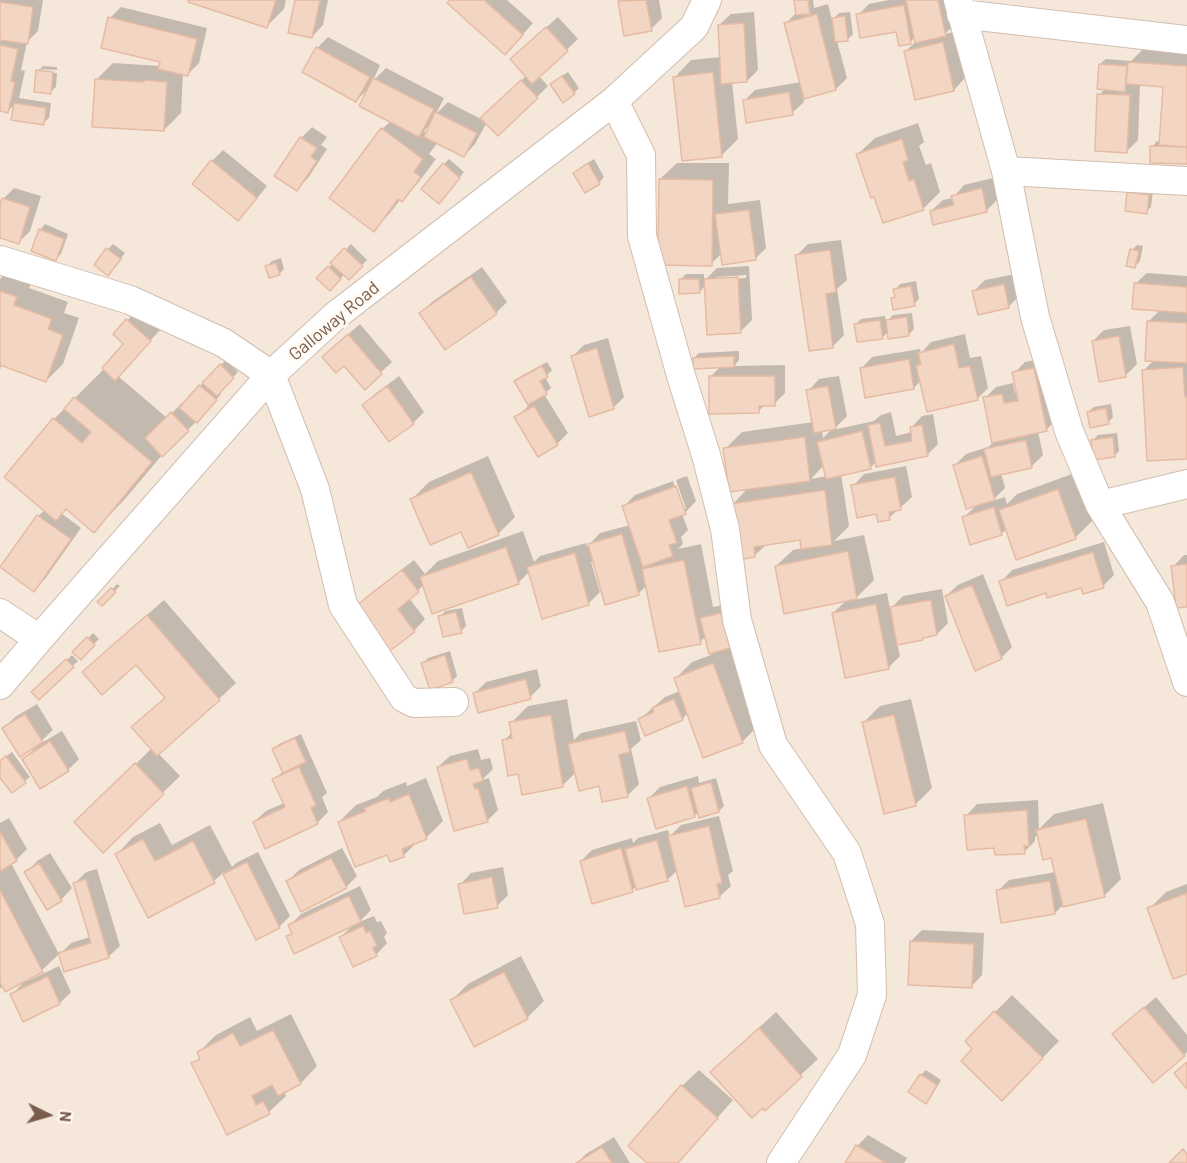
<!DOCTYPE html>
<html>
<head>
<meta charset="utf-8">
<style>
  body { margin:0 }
  #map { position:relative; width:1187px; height:1163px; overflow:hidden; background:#fdf6ec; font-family:Barlow,sans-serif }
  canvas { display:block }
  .north { position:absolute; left:18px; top:1085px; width:60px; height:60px; -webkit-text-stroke:4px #fffaf3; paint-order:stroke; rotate:95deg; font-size:16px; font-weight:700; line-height:24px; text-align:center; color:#7a5c4d }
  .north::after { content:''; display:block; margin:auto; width:21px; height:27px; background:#7a5c4d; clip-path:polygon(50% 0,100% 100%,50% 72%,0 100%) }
</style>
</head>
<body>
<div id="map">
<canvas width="1187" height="1163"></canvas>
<div class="north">N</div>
</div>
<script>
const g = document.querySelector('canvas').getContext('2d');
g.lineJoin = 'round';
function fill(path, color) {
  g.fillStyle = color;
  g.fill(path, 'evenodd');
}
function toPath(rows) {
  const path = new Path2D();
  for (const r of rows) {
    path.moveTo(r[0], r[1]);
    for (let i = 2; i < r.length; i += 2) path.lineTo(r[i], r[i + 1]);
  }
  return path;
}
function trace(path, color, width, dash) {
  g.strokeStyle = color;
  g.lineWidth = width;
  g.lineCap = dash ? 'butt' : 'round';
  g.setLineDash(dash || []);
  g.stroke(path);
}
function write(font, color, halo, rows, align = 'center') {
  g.font = font + ' Barlow,sans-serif';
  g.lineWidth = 6;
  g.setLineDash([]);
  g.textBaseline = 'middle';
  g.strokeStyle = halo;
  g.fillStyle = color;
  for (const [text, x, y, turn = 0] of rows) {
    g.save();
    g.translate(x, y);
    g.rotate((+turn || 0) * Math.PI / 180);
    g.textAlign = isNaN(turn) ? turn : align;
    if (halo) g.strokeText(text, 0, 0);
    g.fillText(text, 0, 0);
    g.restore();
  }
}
fill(toPath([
  [0,0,1187,0,1187,1163,0,1163]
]), '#f5e8da');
fill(toPath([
  [0,0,43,0,38,31,27,42,21,70,25,71,19,98,51,103,49,118,43,123,15,104,8,111,0,109],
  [190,0,286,0,284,9,267,26],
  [296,0,328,0,323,25,312,37],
  [452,0,507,0,533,23,516,42],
  [621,0,659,0,662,18,651,29,620,1],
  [796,0,813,0,814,8,828,4,832,20,839,13,850,12,853,34,848,39,837,41,847,78,836,89,802,92,804,102,792,113,744,101,755,90,801,82,786,23,797,12],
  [889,0,951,0,956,23,945,34,954,32,965,78,954,90,906,51,916,41,915,37,910,42,898,30,858,15,869,4],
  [121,7,207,28,199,63,188,74,183,73,181,113,164,130,96,80,113,63,161,66,162,61,110,18],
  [754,12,758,70,747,81,732,82,738,139,721,156,675,77,691,60,721,57,719,25,731,14],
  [558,17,578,39,539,76,548,86,537,97,487,122,475,144,464,156,438,142,429,154,436,159,418,183,402,200,401,199,390,213,374,230,382,129,391,121,370,87,356,101,317,48,328,37,380,65,373,81,386,68,444,98,436,114,448,102,481,119,526,76,523,48],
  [431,123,427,134,424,131],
  [1146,46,1187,48,1187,163,1152,147,1157,141,1161,142,1164,85,1140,84,1138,140,1127,151,1099,95,1105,89,1100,64,1106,59,1131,61],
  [43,66,57,67,57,70,40,69,40,72,57,73,56,87,50,92,38,71],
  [568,72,579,88,574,93,557,79],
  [918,123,924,142,919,146,926,165,931,163,940,192,923,209,858,154,875,138],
  [312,127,327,137,321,145,327,149,308,178,297,189,301,138],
  [223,150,267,186,249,208,238,219,212,161],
  [449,159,464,172,444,197,444,164],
  [594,159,604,177,599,183,575,173,580,168],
  [677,163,729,163,728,204,760,200,766,248,755,259,722,253,711,264,660,179],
  [993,178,998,199,987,210,934,223,931,211,943,200,953,198,964,185],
  [14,188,41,196,30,231,19,242,0,237,0,209,3,199],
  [1134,188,1153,190,1151,207,1146,212,1129,193],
  [45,224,68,234,61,254,56,259,40,230],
  [841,240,847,280,837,289,844,335,833,346,796,256,808,244],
  [113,244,125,253,113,269,108,249],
  [351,244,367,260,349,278,345,274,330,289,319,278],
  [1137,245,1143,246,1140,261,1134,267,1132,250],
  [281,258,284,269,279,274,267,266,272,261],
  [749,266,752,320,740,332,706,285,699,292,680,280,686,274,704,274,704,281,717,268],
  [746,275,746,278,716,280,716,277],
  [482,267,507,302,496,313,421,313,432,302],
  [8,271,33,280,29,288,68,302,64,313,79,318,63,364,46,381,2,364,0,370,0,279],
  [1147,273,1187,276,1187,457,1143,371,1154,360,1148,322,1160,310,1135,284],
  [1015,274,1019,296,1008,307,974,291,985,280],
  [916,281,919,299,914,304,892,299,896,295,895,290,900,284],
  [138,309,161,329,118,376,167,418,183,402,185,404,200,386,226,360,238,372,219,392,221,394,202,416,162,455,125,499,94,531,67,508,61,513,81,528,45,579,34,590,2,567,38,516,45,510,54,419,104,369,126,344,115,334],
  [912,313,914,329,909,334,889,331,882,338,856,324,861,319,885,316,886,322,893,315],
  [360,324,392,362,365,387,335,346],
  [1130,326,1137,364,1125,376,1093,341,1104,330],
  [965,334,970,358,981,356,988,388,977,399,921,380,914,388,861,369,872,357,920,349,921,353,931,342],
  [608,338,624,397,613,408,573,356,584,345],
  [739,351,739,360,734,366,785,365,785,393,774,404,765,404,758,412,710,377,721,366,694,358,699,353],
  [1045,358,1057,419,1046,430,1038,432,1043,455,1032,466,1001,473,1005,488,992,501,1005,497,1007,504,1017,494,1075,473,1092,521,1075,538,1007,529,1001,534,963,518,978,504,955,465,966,454,988,447,994,442,985,398,996,387,1013,383,1015,393,1018,392,1014,373,1025,362],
  [547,362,552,370,545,377,551,388,544,394,568,433,557,444,516,418,529,405,516,381,521,376],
  [399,376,424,412,413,423,389,440,364,405,375,394],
  [839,376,847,416,833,430,874,421,881,415,891,412,896,436,912,432,911,428,922,416,933,414,938,444,927,455,876,462,870,468,841,474,849,526,834,541,864,535,874,580,854,600,887,593,890,609,903,596,942,589,948,623,937,634,897,643,900,656,889,667,833,613,848,599,776,566,793,550,803,548,801,538,767,544,754,556,732,505,748,488,725,449,742,432,814,422,808,391,819,379],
  [833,428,823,438,822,430],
  [824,465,827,476,811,479],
  [1111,404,1113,417,1108,423,1088,412,1094,407],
  [1117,433,1119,451,1114,456,1093,440,1098,435],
  [488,456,515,517,498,534,462,530,412,499,429,482],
  [906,466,912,497,889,518,877,512,853,486,864,474],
  [687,476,696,501,685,513,682,514,688,530,681,537,683,544,678,549,701,544,713,607,732,603,741,636,730,647,759,725,742,742,688,713,682,719,640,719,665,697,680,691,675,679,692,662,711,655,706,636,700,642,647,585,638,594,594,561,591,562,600,592,588,604,530,571,518,583,424,585,409,598,425,619,414,631,355,608,366,597,414,560,425,574,438,561,523,531,534,562,540,556,586,543,587,547,600,533,630,525,624,506,635,495,673,481,682,509,686,509,676,480],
  [1104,542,1114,575,1103,586,1001,582,1012,570],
  [1184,555,1187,555,1187,606,1173,567],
  [983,574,1012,647,1001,658,946,596,958,585],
  [117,584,120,586,102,604,100,602],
  [164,600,236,683,219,699,158,753,180,776,103,851,93,806,152,748,150,711,166,697,136,663,101,655],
  [462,608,466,626,461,631,440,617,445,611],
  [93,633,99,639,80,658,75,652],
  [450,651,457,676,452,681,423,663,428,658],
  [72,655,78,661,39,698,33,692],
  [537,669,541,686,530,697,475,693,486,682],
  [567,699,574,740,581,733,636,721,641,740,631,749,639,784,628,795,603,800,600,784,576,772,562,786,520,773,503,741,513,732,511,723,528,706],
  [911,699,932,788,915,805,864,722,880,706],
  [37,704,53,730,38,744,4,728,15,717],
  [62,731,79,759,68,770,24,759,38,745],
  [301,734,327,793,322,797,328,812,317,823,254,822,266,811,284,803,274,780,283,771,274,749,279,744],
  [478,749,481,760,490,758,493,769,482,780,489,778,498,810,487,821,438,767,450,756],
  [12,752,30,777,12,791,0,776,0,761],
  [698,776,699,783,716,778,724,806,719,811,699,812,694,816,649,798,660,787],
  [426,778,443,821,426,838,418,841,404,855,390,860,388,853,339,822,356,805,377,797,383,791,406,782,407,786],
  [1038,800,1039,829,1054,814,1103,803,1121,879,1104,896,1064,904,1055,913,998,891,1009,880,1056,872,1052,856,1038,834,1035,837,1035,841,1024,852,996,847,966,816,977,804],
  [719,816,733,871,728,875,731,886,719,897,678,870,667,880,636,887,632,890,581,861,592,850,632,838,633,843,638,838,668,830,670,836,681,825],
  [9,818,27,849,16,860,11,863,59,954,42,970,27,978,28,981,59,966,71,992,60,1003,12,994,26,980,3,985,0,989,0,823],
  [160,823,172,845,210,825,232,867,236,863,258,852,290,916,279,927,257,938,224,872,214,881,117,854,133,837],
  [342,848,357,876,346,887,287,882,299,870],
  [50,853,72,888,61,900,48,908,26,873,37,861],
  [503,867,508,895,497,906,460,885,471,873],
  [97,869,120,946,108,957,60,954,71,943,90,937,75,883,86,872],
  [1187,884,1187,972,1149,909,1166,892],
  [360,886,371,910,359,922,374,916,377,922,381,921,387,933,384,937,387,943,376,955,341,937,353,925,288,937,293,932,290,925,301,914],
  [922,930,984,933,982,975,971,987,911,941],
  [521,956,544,1001,527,1018,451,1001,468,984],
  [1012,995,1059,1041,1019,1082,974,1049,995,1012],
  [1156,997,1187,1035,1187,1052,1184,1055,1114,1034],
  [776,1012,818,1059,765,1108,729,1055],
  [291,1014,317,1066,301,1083,284,1092,286,1096,269,1112,228,1133,193,1064,201,1056,199,1052,216,1035,250,1017,257,1031],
  [699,1070,733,1100,678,1163,650,1163,682,1086],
  [926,1070,941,1080,931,1097,925,1102,921,1075],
  [868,1135,907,1158,904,1163,847,1163,857,1146],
  [614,1137,630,1163,577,1163,586,1154]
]), '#0003');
const building = toPath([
  [188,0,276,0,267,28,188,2,188,0],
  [295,0,320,0,312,38,288,33,295,0],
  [450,0,484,0,523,35,505,55,447,3,450,0],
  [646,0,652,31,624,36,618,1,646,0],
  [794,0,808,0,810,14,796,15,794,0],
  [906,0,938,0,946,36,915,43,906,0],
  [0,2,33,7,28,44,0,40,0,2],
  [904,5,911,44,899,46,896,32,860,38,856,14,904,5],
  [817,14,836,90,804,99,784,23,817,14],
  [845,16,848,41,835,42,832,18,845,16],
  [108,17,197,39,188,76,158,69,160,62,101,48,108,17],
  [744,23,747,82,721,84,718,25,744,23],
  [546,27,568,51,532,84,510,59,546,27],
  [943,42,954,91,915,100,904,51,943,42],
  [0,45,18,49,11,81,15,82,8,113,0,111,0,45],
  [316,47,370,77,356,102,302,72,316,47],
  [1128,62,1187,66,1187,147,1159,145,1163,87,1126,84,1128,62],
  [1099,64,1127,66,1125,92,1097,89,1099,64],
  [36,70,53,72,51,94,34,92,36,70],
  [713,72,722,157,682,161,673,77,713,72],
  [562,76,575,94,563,103,550,84,562,76],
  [373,78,434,109,419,137,359,106,373,78],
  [95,79,144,82,144,80,167,82,164,131,92,127,95,79],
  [521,80,538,98,498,136,480,118,521,80],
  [789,92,793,115,746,123,743,100,789,92],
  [1097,94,1130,95,1127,153,1095,151,1097,94],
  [14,103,46,108,44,125,11,120,14,103],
  [435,112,477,133,464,157,424,137,435,112],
  [381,128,423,159,414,172,421,177,402,202,398,199,374,232,329,198,381,128],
  [300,137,317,148,311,157,317,161,297,191,274,176,300,137],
  [902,139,908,160,903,162,909,181,914,179,924,210,883,223,874,197,871,198,856,154,902,139],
  [1150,146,1187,147,1187,164,1150,163,1150,146],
  [211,160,257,198,238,221,192,184,211,160],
  [443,163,460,178,439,204,421,189,443,163],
  [588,163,600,184,585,193,573,173,588,163],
  [659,179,713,180,712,266,652,265,658,247,659,179],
  [982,188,987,212,933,225,930,211,954,205,951,196,982,188],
  [1127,192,1149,195,1147,214,1125,211,1127,192],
  [2,198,30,207,19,244,0,238,0,204,2,198],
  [749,210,756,260,722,265,715,214,749,210],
  [39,229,64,239,56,261,31,251,39,229],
  [106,248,121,259,108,276,94,265,106,248],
  [344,248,363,266,349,280,330,263,344,248],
  [1130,249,1139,251,1135,268,1126,266,1130,249],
  [830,250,836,292,826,294,833,348,809,351,795,255,830,250],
  [276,263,280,275,269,278,265,266,276,263],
  [328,266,341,279,330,291,316,278,328,266],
  [471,277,497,314,445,350,419,313,471,277],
  [738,277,741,333,707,335,704,279,738,277],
  [679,279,699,279,700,293,679,294,679,279],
  [1134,283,1187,287,1187,313,1132,309,1134,283],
  [1004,284,1009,308,978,315,972,291,1004,284],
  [911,286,915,306,893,310,891,298,895,297,893,289,911,286],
  [0,291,17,297,14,305,52,319,48,329,63,335,46,382,0,365,0,291],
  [907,317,909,336,888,339,886,320,907,317],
  [126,319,151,341,115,381,102,368,123,344,113,334,126,319],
  [880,320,883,339,857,342,854,324,880,320],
  [1147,321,1187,323,1187,363,1145,361,1147,321],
  [348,334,382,374,365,390,344,366,336,373,322,357,348,334],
  [1119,336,1126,377,1099,382,1092,341,1119,336],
  [954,344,959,368,970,366,978,400,927,412,916,366,921,364,918,353,954,344],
  [597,348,614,409,589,417,571,356,597,348],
  [734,356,734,367,693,369,693,358,734,356],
  [909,359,914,389,865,398,860,368,909,359],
  [220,364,234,378,217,396,202,383,220,364],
  [542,366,548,377,540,381,547,394,528,405,514,381,542,366],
  [1183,367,1185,397,1187,397,1187,459,1147,461,1142,370,1183,367],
  [1034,368,1047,431,992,443,983,397,1002,394,1004,403,1018,401,1012,372,1034,368],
  [709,376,775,376,775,406,759,406,759,413,709,414,709,376],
  [199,385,217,400,197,423,179,408,199,385],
  [387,386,414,424,389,442,362,405,387,386],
  [828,386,836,429,814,433,806,390,828,386],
  [74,397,152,462,94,533,66,509,56,521,4,477,53,418,82,443,91,432,64,409,74,397],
  [534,406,558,445,538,457,514,417,534,406],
  [1106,408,1109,424,1090,428,1087,412,1106,408],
  [171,412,189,431,162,457,145,438,171,412],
  [880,423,885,446,912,441,910,427,922,425,928,456,876,467,868,425,880,423],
  [862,431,871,469,826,479,817,442,862,431],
  [805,437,810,481,729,492,723,448,805,437],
  [1113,437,1115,457,1093,460,1091,440,1113,437],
  [1026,440,1032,468,991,477,984,449,1026,440],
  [982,456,995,500,966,509,953,465,982,456],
  [471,472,499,535,468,548,461,532,430,545,410,499,471,472],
  [895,477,901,510,889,512,890,520,878,522,876,514,857,518,851,485,895,477],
  [676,486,686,514,669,520,677,543,669,545,673,556,643,567,622,506,676,486],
  [1058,489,1076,539,1016,560,999,510,1058,489],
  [825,490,832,545,801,549,800,540,754,547,755,557,738,560,730,504,825,490],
  [994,507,1002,535,970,545,962,517,994,507],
  [37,515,71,539,34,592,0,567,37,515],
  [622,534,639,595,605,605,588,544,622,534],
  [506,547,519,584,432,614,420,577,506,547],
  [848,551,857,599,784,614,775,566,848,551],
  [1093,552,1104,588,1083,594,1081,588,1047,598,1046,593,1007,606,999,581,1093,552],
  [575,553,589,605,542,619,527,567,575,553],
  [684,560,701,644,659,652,642,569,684,560],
  [1187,564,1187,607,1176,608,1171,566,1187,564],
  [402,570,419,592,398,609,415,632,387,653,353,608,402,570],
  [972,585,1002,659,975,671,945,596,972,585],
  [111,588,116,592,102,606,97,602,111,588],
  [931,600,937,635,923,638,923,640,897,645,890,607,931,600],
  [876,604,889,669,845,678,832,613,876,604],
  [456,612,462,633,443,637,438,616,456,612],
  [721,613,730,648,709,654,700,618,721,613],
  [147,615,220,700,157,756,131,727,165,698,136,665,102,695,82,672,147,615],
  [87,637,95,645,81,660,72,652,87,637],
  [445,655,453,682,430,690,421,663,445,655],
  [66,659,74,667,39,700,31,692,66,659],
  [713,663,743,743,703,758,674,678,713,663],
  [526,679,531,699,478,713,473,693,526,679],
  [674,699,683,720,645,736,638,719,654,712,652,708,674,699],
  [25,714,43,742,20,757,2,728,25,714],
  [551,715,563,787,522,795,518,774,508,776,502,740,512,738,509,722,551,715],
  [894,715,916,806,884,814,862,722,894,715],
  [625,731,630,752,619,755,628,797,602,802,599,786,579,791,568,744,625,731],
  [295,738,306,762,283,773,272,749,295,738],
  [50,741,69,771,40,789,22,759,50,741],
  [6,756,26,783,12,793,0,778,0,761,6,756],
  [467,759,470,770,479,768,483,781,473,784,475,789,478,788,488,822,454,831,437,767,467,759],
  [135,763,164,794,103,853,74,822,135,763],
  [299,767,316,805,311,808,318,824,265,849,253,822,285,807,272,779,299,767],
  [711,782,719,812,699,818,691,788,711,782],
  [687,786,695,817,656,829,647,798,687,786],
  [409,794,427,839,402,849,404,857,390,862,387,855,355,867,338,822,366,811,364,808,389,798,390,802,409,794],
  [1027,810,1029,846,1024,846,1025,854,995,855,994,848,967,850,964,815,1027,810],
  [1086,819,1105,897,1063,907,1051,858,1043,860,1036,830,1086,819],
  [709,826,722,883,717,884,720,898,685,907,668,836,709,826],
  [0,832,17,861,0,871,0,832],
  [143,839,155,861,193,841,215,883,148,918,115,854,143,839],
  [657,840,668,881,636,890,625,849,657,840],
  [621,848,633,892,592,904,580,861,621,848],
  [331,858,347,888,301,912,286,881,331,858],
  [247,862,280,928,256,940,223,874,247,862],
  [39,863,62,901,47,910,24,872,39,863],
  [492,877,498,908,464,914,458,884,492,877],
  [86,879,109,958,64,972,58,953,91,943,73,883,86,879],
  [1050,881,1055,914,1001,923,996,890,1050,881],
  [0,890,43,972,5,992,0,982,0,890],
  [1187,893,1187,974,1173,979,1147,908,1187,893],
  [349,896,361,922,294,954,286,936,292,934,288,925,349,896],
  [363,926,366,933,370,931,377,946,373,948,377,956,353,967,339,937,363,926],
  [910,941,974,944,972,988,908,985,910,941],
  [504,972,528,1019,474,1047,450,1000,504,972],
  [48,976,60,1004,23,1022,10,994,48,976],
  [1144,1007,1185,1056,1153,1083,1112,1034,1144,1007],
  [994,1011,1043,1058,1002,1101,961,1061,972,1049,965,1041,994,1011],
  [759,1028,802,1077,765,1111,763,1108,752,1118,710,1072,759,1028],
  [273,1030,301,1084,278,1096,272,1085,252,1096,256,1105,263,1101,270,1114,227,1135,191,1063,200,1059,197,1052,233,1033,240,1046,273,1030],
  [1187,1062,1187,1089,1174,1073,1187,1062],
  [920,1074,937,1085,926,1104,908,1092,920,1074],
  [681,1085,718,1118,678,1163,647,1163,628,1146,681,1085],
  [856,1145,886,1163,845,1163,856,1145],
  [602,1147,612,1163,576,1163,602,1147],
  [1183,1149,1187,1154,1187,1163,1169,1163,1183,1149]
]);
fill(building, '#f3d5c3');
trace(building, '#e6bba3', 1.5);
const minor = toPath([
  [958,0,1006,171,1035,317,1069,431,1100,505,1160,602,1187,682],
  [961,14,1187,40],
  [614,101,641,155,642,236,682,379,706,455,725,529,737,620,773,745,847,853,870,924,872,995,852,1055,781,1163],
  [1006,171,1187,181],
  [0,260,130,300,224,343,271,375,315,489,343,605,404,698,414,703,454,702],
  [1100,505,1187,484],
  [0,613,39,639],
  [0,685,39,639,271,375,335,316,614,101,694,27,707,0]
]);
trace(minor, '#d1beb0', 30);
trace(minor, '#fff', 28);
write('18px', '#7a5c4d', '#fffaf3', [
  ["Galloway Road",334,321,-40]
]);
</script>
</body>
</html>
